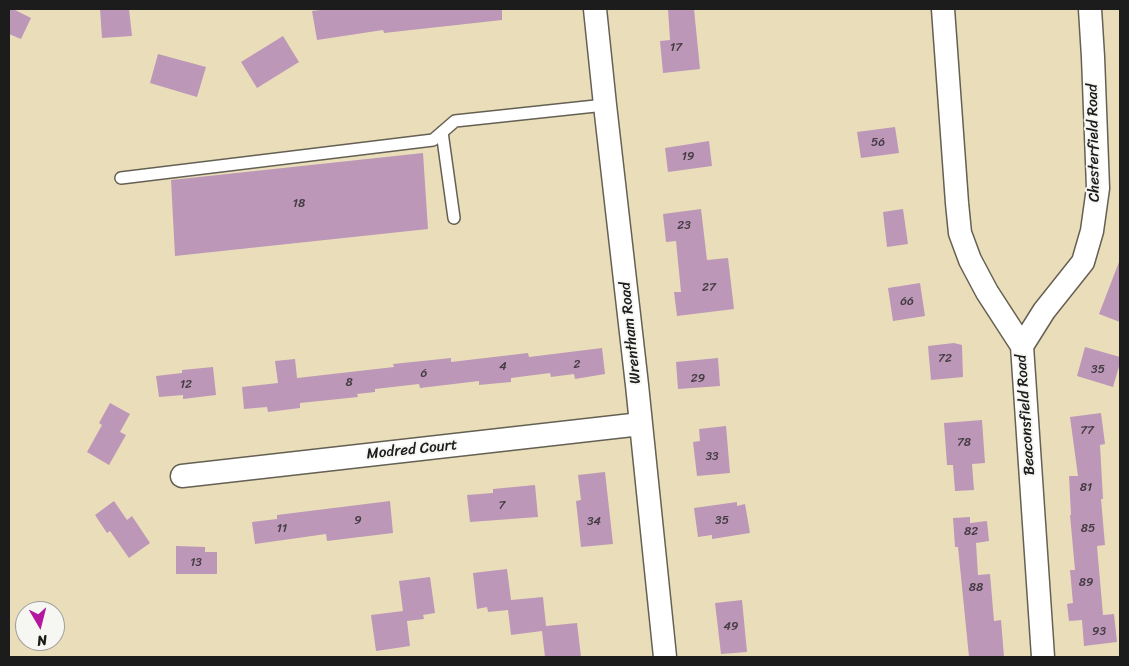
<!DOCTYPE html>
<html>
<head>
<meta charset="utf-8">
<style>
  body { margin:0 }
  #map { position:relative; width:1129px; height:666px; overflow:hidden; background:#eadeba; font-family:Sriracha,sans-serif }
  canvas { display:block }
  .frame { position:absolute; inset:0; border:10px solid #1c1c1c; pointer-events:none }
  .north { position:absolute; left:15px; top:601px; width:50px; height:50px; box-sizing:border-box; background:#f6f6f2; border:1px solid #9f9f9c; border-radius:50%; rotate:172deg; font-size:14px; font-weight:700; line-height:20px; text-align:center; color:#1c1c1c }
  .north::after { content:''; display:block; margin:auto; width:18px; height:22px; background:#b5179e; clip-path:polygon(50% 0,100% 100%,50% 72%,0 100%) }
</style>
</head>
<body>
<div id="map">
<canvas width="1129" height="666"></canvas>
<div class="frame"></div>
<div class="north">N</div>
</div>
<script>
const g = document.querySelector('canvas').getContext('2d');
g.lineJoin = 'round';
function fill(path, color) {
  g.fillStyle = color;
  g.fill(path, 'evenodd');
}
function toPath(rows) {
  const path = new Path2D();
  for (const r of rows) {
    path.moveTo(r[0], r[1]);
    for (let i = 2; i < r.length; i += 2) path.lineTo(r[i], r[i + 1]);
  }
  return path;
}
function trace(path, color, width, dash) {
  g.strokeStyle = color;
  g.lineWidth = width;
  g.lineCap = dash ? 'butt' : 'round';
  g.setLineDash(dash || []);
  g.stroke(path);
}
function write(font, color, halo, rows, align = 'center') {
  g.font = font + ' Sriracha,sans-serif';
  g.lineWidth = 4;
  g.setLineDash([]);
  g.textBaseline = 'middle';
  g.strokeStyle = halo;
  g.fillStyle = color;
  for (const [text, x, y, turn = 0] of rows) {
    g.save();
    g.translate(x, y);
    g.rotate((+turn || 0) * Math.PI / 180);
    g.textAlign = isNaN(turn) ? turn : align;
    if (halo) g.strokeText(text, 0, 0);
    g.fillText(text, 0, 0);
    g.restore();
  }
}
fill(toPath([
  [9,9,13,9,31,18,21,39,9,34],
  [100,9,129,9,132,36,102,38],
  [328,9,502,9,502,20,384,33,383,30,317,40,312,11],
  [668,9,694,9,700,69,663,73,660,41,670,40],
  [283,36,299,62,257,88,241,62],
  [158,54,206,67,197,97,150,83],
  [895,127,899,153,861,158,857,132],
  [709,141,712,166,668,172,665,148],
  [423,153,428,229,175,256,171,180],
  [701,209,707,260,728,258,734,309,677,316,674,292,681,292,676,241,666,242,663,214],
  [903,209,908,244,887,247,883,212],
  [1119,262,1120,262,1120,322,1099,314],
  [920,283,925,316,893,321,888,288],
  [954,343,962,345,963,377,931,380,928,346],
  [1085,347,1120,357,1120,363,1113,387,1077,376],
  [602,348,605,374,575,379,574,374,551,377,550,373,511,378,511,382,479,385,479,381,420,388,419,384,375,389,375,392,357,394,358,397,300,403,300,408,268,412,267,407,244,409,242,387,278,383,275,361,295,359,297,378,394,367,393,364,451,358,451,362,528,353,529,357],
  [718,358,720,386,678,389,676,362],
  [213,367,216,395,183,399,183,395,159,397,156,376,182,373,182,370],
  [110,403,130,414,120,432,126,435,109,465,87,452,102,425,99,423],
  [1101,413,1105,444,1100,445,1103,499,1101,499,1105,545,1097,546,1103,615,1114,614,1117,642,1084,646,1082,620,1069,621,1067,604,1073,603,1070,570,1075,570,1070,515,1071,515,1069,476,1078,476,1070,417],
  [982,420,985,463,972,464,974,490,955,491,953,465,947,465,944,423],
  [726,426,730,473,697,476,693,442,700,441,699,429],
  [605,472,613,544,581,547,576,501,581,500,578,475],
  [535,485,538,517,470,522,467,495,493,493,493,489],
  [114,501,127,520,132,516,150,543,129,558,110,531,107,533,95,515],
  [390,501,393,533,327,541,326,534,255,544,252,522,277,519,277,515],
  [737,502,737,506,745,504,750,533,712,539,712,535,698,537,694,508],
  [970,517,970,523,987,521,989,541,976,543,978,575,990,574,994,621,1001,620,1004,657,969,657,958,547,955,547,953,518],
  [176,546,205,547,205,552,217,552,217,574,176,574],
  [507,569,511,600,543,597,546,626,577,623,581,657,545,657,542,631,511,635,508,610,488,612,487,607,477,609,473,573],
  [430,577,435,613,423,615,424,619,407,621,410,646,376,651,371,615,403,611,399,581],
  [742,600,747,652,721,654,715,603]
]), '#bc97b8');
const lane = toPath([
  [442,132,454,218],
  [121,178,433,140,455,121,605,105]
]);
const street = toPath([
  [595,9,605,105,637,385,665,657],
  [943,9,957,203,960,233,970,260,987,292,1022,346,1043,657],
  [1022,346,1044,311,1083,262,1092,231,1098,188,1093,57,1090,9],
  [182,476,641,424]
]);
trace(lane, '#646053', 14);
trace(street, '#646053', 25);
trace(lane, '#fff', 11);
trace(street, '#fff', 22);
write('12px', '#443b43', null, [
  ["17",676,48],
  ["56",878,143],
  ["19",688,157],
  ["18",299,204],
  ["23",684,226],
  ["27",709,288],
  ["66",907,302],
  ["72",945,359],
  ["2",577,365],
  ["4",503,367],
  ["35",1098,370],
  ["6",424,374],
  ["29",698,379],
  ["8",349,383],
  ["12",186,385],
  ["77",1087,431],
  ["78",964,443],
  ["33",712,457],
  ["81",1086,488],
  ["7",502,506],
  ["9",358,521],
  ["35",722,521],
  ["34",594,522],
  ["11",282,529],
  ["85",1088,529],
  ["82",971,532],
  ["13",196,563],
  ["89",1086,583],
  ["88",976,588],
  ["49",731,627],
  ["93",1099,632]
]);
write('15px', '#1c1c1c', '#f6f6f2', [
  ["Chesterfield Road",1094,143,-91],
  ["Wrentham Road",631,333,-96],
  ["Beaconsfield Road",1026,415,-94],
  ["Modred Court",412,450,-6]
]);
</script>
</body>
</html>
